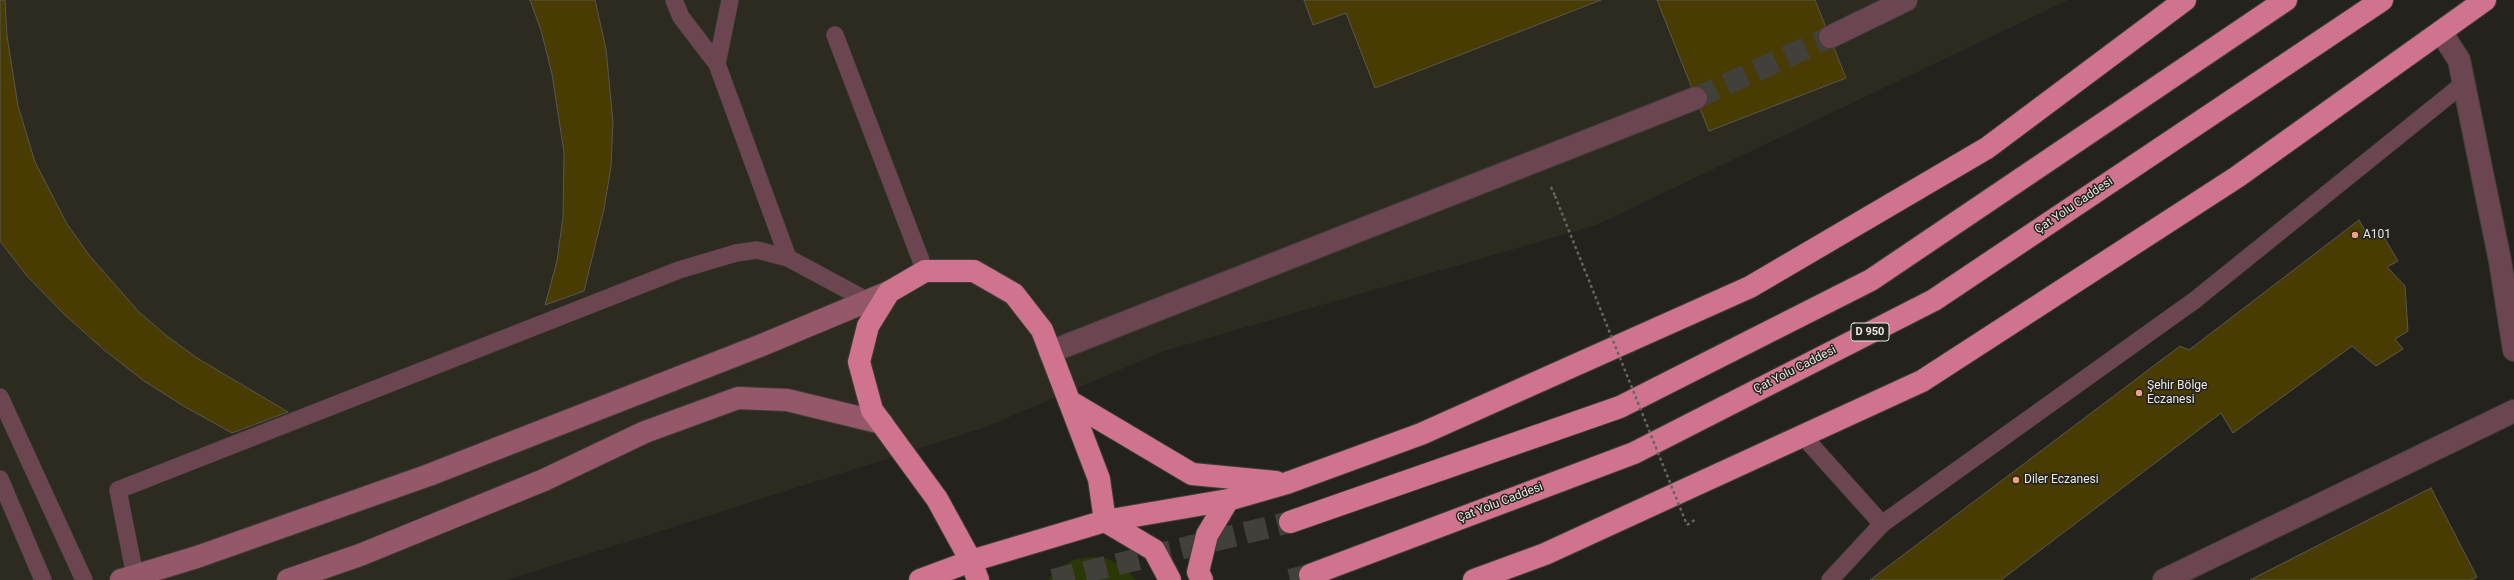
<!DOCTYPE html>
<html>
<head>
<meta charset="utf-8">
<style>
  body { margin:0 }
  canvas { display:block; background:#23221d }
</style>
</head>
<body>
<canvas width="2514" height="580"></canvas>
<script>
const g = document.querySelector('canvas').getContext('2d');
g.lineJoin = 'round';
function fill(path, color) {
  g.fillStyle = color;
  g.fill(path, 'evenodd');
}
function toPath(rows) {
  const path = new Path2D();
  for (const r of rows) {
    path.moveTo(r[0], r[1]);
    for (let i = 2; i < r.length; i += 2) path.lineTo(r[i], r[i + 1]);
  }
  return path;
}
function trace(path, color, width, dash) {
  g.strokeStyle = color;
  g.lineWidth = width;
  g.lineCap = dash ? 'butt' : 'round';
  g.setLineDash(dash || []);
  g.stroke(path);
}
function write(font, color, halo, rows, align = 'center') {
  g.font = font + ' Roboto,sans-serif';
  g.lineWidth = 3;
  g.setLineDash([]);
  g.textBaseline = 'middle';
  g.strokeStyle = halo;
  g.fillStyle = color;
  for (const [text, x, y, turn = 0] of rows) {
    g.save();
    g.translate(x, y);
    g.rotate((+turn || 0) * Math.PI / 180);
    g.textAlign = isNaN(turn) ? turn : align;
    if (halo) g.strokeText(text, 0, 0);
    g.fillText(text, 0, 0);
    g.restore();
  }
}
fill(toPath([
  [0,0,2068,0,1596,225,1164,351,986,427,507,580,0,580]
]), '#2d2b20');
fill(toPath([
  [1092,557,1108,559,1123,567,1136,580,1048,580,1057,569,1073,560]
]), '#2a3807');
const building = toPath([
  [0,0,5,0,7,36,18,106,35,162,67,224,89,255,139,312,167,336,197,358,288,412,232,433,187,408,144,381,103,349,64,314,27,276,0,241,0,0],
  [530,0,595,0,606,49,613,122,611,166,604,209,584,291,545,305,557,261,563,217,564,152,552,74,541,30,530,0],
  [1304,0,1601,0,1375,88,1346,13,1313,25,1304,0],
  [1657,0,1815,0,1846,78,1709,131,1657,0],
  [2359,220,2370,239,2382,234,2398,261,2387,267,2405,286,2408,331,2395,339,2403,349,2376,366,2352,346,2233,433,2221,413,2001,580,1870,580,2180,346,2189,350,2359,220],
  [2431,488,2477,577,2471,580,2250,580,2431,488]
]);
fill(building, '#483c02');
trace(building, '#585751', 1);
trace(toPath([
  [1696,98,1830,37]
]), '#41403b', 22, [22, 11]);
trace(toPath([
  [1053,580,1290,522],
  [1290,580,1310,575]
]), '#41403b', 22, [22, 11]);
const lane = toPath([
  [674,0,681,17,717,64],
  [730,0,717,64,788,258],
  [835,35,925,271],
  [0,397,84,580],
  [1803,436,1882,524,2195,300,2463,84],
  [0,479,43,580],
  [135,576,118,490,679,270,736,253,757,250,788,258,868,301],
  [1830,580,1882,524]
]);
const street = toPath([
  [2441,32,2459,60,2500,261,2514,350],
  [1830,37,1906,0],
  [1050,352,1696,98],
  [2164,580,2514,411]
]);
const secondary = toPath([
  [121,580,197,557,429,475,762,345,889,292],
  [288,580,360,555,544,480,645,432,738,398,787,400,882,423]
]);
const highway = toPath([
  [1069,401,1192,474,1276,482],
  [1290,522,1620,407,1871,280,2286,0],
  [1310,575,1634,453,1934,300,2382,0],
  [920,580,971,561,1105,521,1228,500,1287,483,1421,434,1750,287,1987,148,2185,0],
  [978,580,971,561,937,499,872,410,859,362,868,326,889,292,925,271,974,271,1014,294,1042,330,1099,479,1105,521,1154,550,1170,580],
  [1202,580,1198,572,1207,535,1228,500],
  [1474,580,1545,554,1922,381,2237,177,2485,0]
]);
trace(lane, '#3f3e39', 18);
trace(street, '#3f3e39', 24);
trace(secondary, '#3f3e39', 24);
trace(highway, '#3f3e39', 24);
trace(toPath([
  [1551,187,1555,196],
  [1687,525,1696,519]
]), '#666560', 2.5, [3, 3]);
trace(lane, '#6b4650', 17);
trace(street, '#6b4650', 22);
trace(secondary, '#945869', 22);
trace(highway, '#d0738f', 22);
trace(toPath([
  [1555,196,1687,525]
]), '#666560', 2.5, [3, 3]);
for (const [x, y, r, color] of [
  [2355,235,4,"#f2a081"],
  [2139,393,4,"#f2a081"],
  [2016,480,4,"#f2a081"]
]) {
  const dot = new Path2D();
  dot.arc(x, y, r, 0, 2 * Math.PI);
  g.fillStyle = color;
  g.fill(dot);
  trace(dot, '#23221d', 1.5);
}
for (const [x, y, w] of [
  [1870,332,38]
]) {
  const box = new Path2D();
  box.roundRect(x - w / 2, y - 9, w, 18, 3);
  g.fillStyle = '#23221d';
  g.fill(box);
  trace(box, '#eae9e6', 1);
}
write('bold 11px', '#eae9e6', null, [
  ["D 950",1870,332]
]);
write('12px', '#eae9e6', '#23221d', [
  ["Çat Yolu Caddesi",2074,206,-34],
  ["Çat Yolu Caddesi",1795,370,-27],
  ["Çat Yolu Caddesi",1500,503,-21]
]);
write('12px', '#eae9e6', '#23221d', [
  ["A101",2363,235],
  ["Şehir Bölge",2147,386],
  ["Eczanesi",2147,400],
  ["Diler Eczanesi",2024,480]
], 'left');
</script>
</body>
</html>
